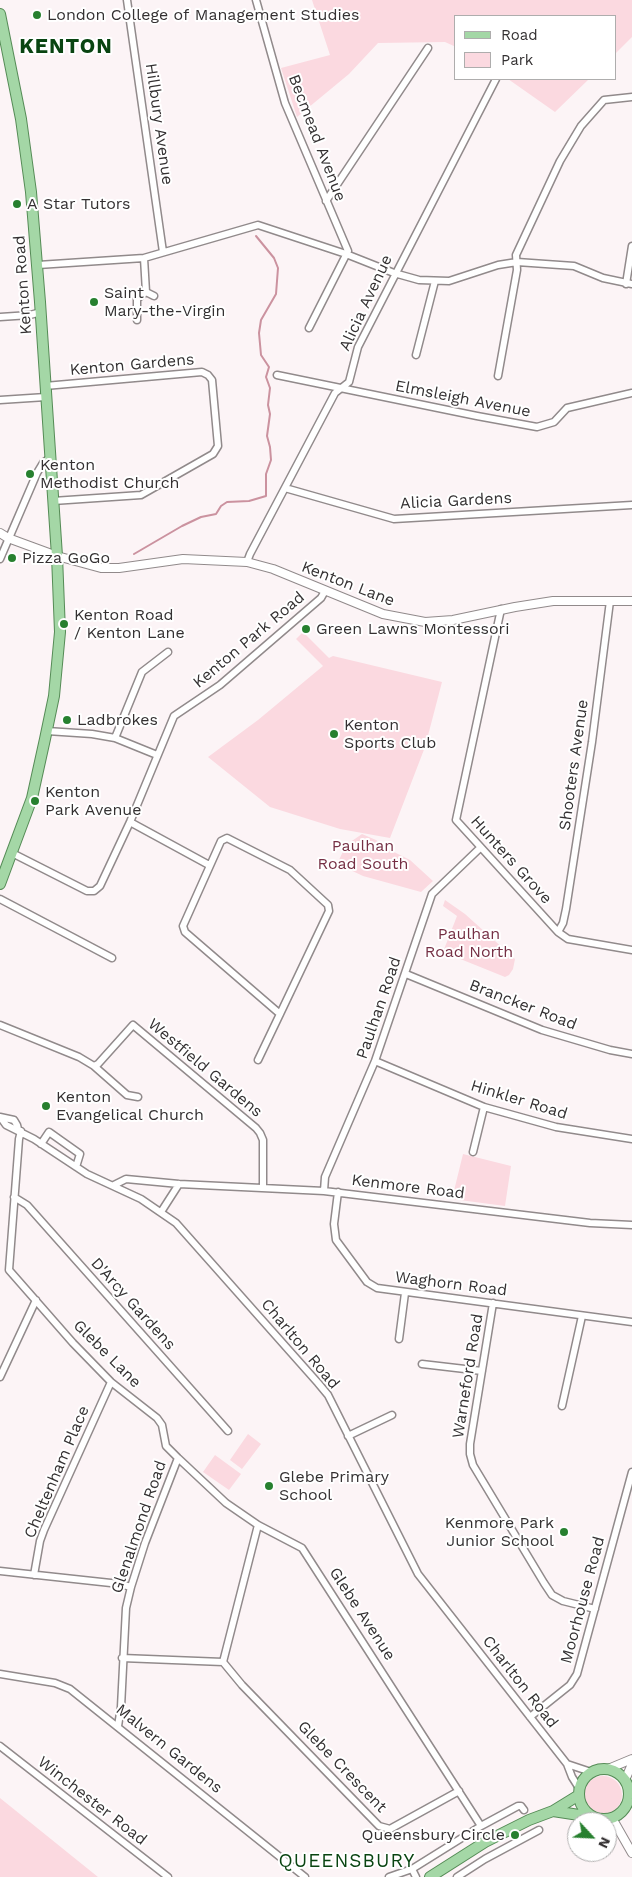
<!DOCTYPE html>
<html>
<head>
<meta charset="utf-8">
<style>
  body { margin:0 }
  #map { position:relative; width:632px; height:1877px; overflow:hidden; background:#fcf4f6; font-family:"Work Sans",sans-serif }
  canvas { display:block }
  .legend { position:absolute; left:454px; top:15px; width:162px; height:65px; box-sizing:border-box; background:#fff; border:1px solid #aeadad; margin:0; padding:6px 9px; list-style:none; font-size:15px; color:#343132 }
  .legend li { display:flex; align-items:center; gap:10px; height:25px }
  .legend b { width:25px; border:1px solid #aeadad }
  .north { position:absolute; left:567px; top:1812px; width:50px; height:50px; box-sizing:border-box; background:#fff; border:1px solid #aeadad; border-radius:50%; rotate:115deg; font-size:14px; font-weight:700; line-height:20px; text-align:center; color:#343132 }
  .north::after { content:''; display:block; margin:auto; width:18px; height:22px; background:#27802f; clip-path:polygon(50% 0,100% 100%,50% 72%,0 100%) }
</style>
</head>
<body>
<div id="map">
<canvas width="632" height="1877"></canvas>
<ul class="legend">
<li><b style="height:6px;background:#a4d7a6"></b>Road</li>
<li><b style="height:14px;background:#fbd9e0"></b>Park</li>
</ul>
<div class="north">N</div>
</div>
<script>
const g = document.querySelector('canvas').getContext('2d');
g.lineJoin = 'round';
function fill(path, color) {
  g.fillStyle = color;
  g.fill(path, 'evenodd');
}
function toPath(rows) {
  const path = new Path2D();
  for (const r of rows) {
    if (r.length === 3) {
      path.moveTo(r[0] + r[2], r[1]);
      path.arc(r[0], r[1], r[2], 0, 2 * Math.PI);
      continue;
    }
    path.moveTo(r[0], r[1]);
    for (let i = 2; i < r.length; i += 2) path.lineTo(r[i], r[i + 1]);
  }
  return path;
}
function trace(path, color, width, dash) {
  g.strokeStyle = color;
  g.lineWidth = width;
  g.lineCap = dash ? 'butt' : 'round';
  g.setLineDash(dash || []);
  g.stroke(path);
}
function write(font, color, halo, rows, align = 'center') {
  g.font = font + ' "Work Sans",sans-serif';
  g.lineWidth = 4;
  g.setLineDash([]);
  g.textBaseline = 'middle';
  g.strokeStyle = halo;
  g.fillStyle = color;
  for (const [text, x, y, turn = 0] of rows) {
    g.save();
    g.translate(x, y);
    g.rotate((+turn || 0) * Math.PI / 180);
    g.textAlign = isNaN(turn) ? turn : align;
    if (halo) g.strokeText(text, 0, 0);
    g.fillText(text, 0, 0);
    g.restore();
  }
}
fill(toPath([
  [312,0,632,0,632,37,616,53,616,16,456,16,456,47,445,42,378,43,349,74,297,117,281,68,330,55],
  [508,79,589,79,555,112],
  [303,632,329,658,333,656,442,682,425,747,390,838,340,829,270,807,208,757,258,720,323,666,296,639],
  [362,834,376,840,390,850,410,860,433,881,421,892,363,876,344,867,339,860,346,845],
  [445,900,465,914,515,959,513,969,509,975,505,977,443,952,457,916,443,906],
  [463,1154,511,1166,505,1206,452,1199],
  [248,1434,261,1444,242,1469,230,1460],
  [215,1455,241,1474,229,1490,203,1472],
  [603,1795,19],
  [0,1798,98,1877,0,1877]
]), '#fbd9e0');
trace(toPath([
  [134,554,182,526,201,517,216,514,221,506,227,502,249,501,266,496,266,474,271,460,270,447,267,436,270,414,268,405,270,388,266,377,269,367,261,355,259,333,261,320,276,294,278,268,274,258,256,236]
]), '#cb929f', 2);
const minor = toPath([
  [127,0,163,252],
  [256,0,285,103,348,251,309,328],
  [326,201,428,48],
  [144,258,146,292],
  [38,265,144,258,258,225,346,254,394,273,419,280,449,281,498,265,517,262,574,266,603,278,632,284],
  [626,284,632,246],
  [0,317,30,315,41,312],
  [137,320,137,299,146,292,154,296],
  [416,355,435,281],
  [277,375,477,416,537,427,554,422,567,408,632,393],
  [498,376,517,270,516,255,560,161,581,126,604,100,632,97],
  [45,386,202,372,208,375,212,380,218,446,213,454,141,495,53,501],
  [0,400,46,397],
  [285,488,394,519,632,505],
  [0,559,37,473,43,463,50,458],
  [247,562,250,554,335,393,349,382,358,347,496,79],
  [501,609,456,820,558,932,568,939,632,950],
  [47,731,92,734,115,738,157,755],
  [115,738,142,672,168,652],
  [130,822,209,865],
  [12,853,87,891,94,891,100,886,130,822,174,716,220,685,321,598,325,591],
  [0,899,112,958],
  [558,932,563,923,566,909,592,742,610,601],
  [406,974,542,1030,610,1050,632,1054],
  [0,1025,79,1057,94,1066,127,1095,138,1097],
  [258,1060,280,1014,329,911,328,905,290,870,227,838,221,841,183,926,185,932,280,1014],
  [375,1061,484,1107,556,1127,632,1139],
  [94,1066,98,1064,133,1025,256,1128,260,1133,263,1140,263,1187],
  [0,1117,14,1120,17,1125,18,1129],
  [1,1118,6,1125,34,1139,87,1174,141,1199,176,1223,318,1383,328,1395,418,1574,567,1764,572,1777,579,1788],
  [21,1131,19,1139,9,1270,73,1343,111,1382,157,1418,162,1425,166,1446,178,1458,226,1503,258,1525,302,1548,481,1826],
  [41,1144,49,1132,80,1154,76,1167],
  [473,1152,484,1107],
  [114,1185,126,1179,179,1184,324,1191,590,1223,632,1225],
  [324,1191,325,1177,375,1061,432,894,480,848],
  [338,1192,334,1224,336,1240,367,1282,377,1288,632,1322],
  [14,1197,27,1205,228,1431],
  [161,1212,179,1184],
  [493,1303,470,1444,470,1454,473,1465,544,1583,552,1595,563,1601,595,1609],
  [399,1339,405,1293],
  [422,1364,482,1371],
  [0,1377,36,1300],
  [562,1406,582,1316],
  [348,1436,392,1415],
  [0,1571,120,1584,131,1587],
  [34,1575,40,1541,44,1530,111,1382],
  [122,1658,223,1662],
  [223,1662,242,1685,379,1826,390,1829,459,1791],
  [223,1662,258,1525],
  [0,1674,55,1683,70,1689,305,1877],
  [530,1717,570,1685,577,1674,632,1472],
  [118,1726,121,1707,126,1608,131,1587,145,1543,178,1458],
  [0,1746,168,1877],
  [567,1764,591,1772],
  [412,1869,416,1877],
  [389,1877,412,1869,481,1826,518,1806,521,1806,524,1810],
  [457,1877,485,1859,539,1830]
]);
const tertiary = toPath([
  [0,533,8,538,57,556,101,568,119,568,183,559,247,562,273,569,383,614,425,622,453,620,515,607,553,601,632,601],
  [608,1769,632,1759],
  [625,1780,632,1764],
  [612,1818,632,1853]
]);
const primary = toPath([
  [0,14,21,119,31,192,40,302,57,556,60,632,54,696,45,739,32,798,0,884],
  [604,1794,25],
  [553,1811,592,1817],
  [430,1877,485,1842,529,1820,553,1811,579,1795]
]);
trace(minor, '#918a8b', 9);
trace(tertiary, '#918a8b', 10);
trace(primary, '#558b56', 12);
trace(minor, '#fff', 6);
trace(tertiary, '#fff', 8);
trace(primary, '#a4d7a6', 10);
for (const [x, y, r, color] of [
  [37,15,5,"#27802f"],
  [17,204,5,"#27802f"],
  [94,302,5,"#27802f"],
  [30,474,5,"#27802f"],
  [12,558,5,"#27802f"],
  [64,624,5,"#27802f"],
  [306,629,5,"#27802f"],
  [67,720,5,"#27802f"],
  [334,734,5,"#27802f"],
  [35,801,5,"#27802f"],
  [46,1106,5,"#27802f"],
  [269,1486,5,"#27802f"],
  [564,1532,5,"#27802f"],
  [515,1835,5,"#27802f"]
]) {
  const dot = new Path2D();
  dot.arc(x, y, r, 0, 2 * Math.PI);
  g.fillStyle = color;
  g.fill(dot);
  trace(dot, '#fff', 2);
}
write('16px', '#343132', '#fff', [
  ["London College of Management Studies",47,15],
  ["A Star Tutors",27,204],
  ["Saint",104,293],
  ["Mary-the-Virgin",104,311],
  ["Kenton",40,465],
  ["Methodist Church",40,483],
  ["Pizza GoGo",22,558],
  ["Kenton Road",74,615],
  ["/ Kenton Lane",74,633],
  ["Green Lawns Montessori",316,629],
  ["Ladbrokes",77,720],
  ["Kenton",344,725],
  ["Sports Club",344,743],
  ["Kenton",45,792],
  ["Park Avenue",45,810],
  ["Kenton",56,1097],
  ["Evangelical Church",56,1115],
  ["Glebe Primary",279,1477],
  ["School",279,1495],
  ["Kenmore Park",554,1523,"right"],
  ["Junior School",554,1541,"right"],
  ["Queensbury Circle",505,1835,"right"]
], 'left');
write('16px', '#343132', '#fff', [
  ["Hillbury Avenue",159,124,82],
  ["Becmead Avenue",317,138,69],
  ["Kenton Road",23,285,-94],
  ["Alicia Avenue",366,303,-65],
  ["Kenton Gardens",132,365,-5],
  ["Elmsleigh Avenue",463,399,11],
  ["Alicia Gardens",456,501,-3],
  ["Kenton Lane",348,584,21],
  ["Kenton Park Road",249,640,-40],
  ["Shooters Avenue",574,765,-82],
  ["Hunters Grove",511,860,48],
  ["Brancker Road",523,1005,21],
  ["Paulhan Road",379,1008,-71],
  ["Westfield Gardens",205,1068,40],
  ["Hinkler Road",519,1100,17],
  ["Kenmore Road",408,1187,7],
  ["Waghorn Road",451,1284,7],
  ["D'Arcy Gardens",133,1304,48],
  ["Charlton Road",300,1344,50],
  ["Glebe Lane",107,1354,45],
  ["Warneford Road",468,1376,-81],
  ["Cheltenham Place",57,1472,-67],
  ["Glenalmond Road",139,1527,-71],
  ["Moorhouse Road",583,1600,-75],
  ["Glebe Avenue",362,1614,57],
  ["Charlton Road",520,1682,52],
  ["Malvern Gardens",169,1749,39],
  ["Glebe Crescent",342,1767,46],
  ["Winchester Road",92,1801,38]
]);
write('16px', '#752f44', '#fff', [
  ["Paulhan",363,846],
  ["Road South",363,864],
  ["Paulhan",469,934],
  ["Road North",469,952]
]);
g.letterSpacing = '1px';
write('19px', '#094411', '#fff', [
  ["QUEENSBURY",347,1861]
]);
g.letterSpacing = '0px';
g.letterSpacing = '1px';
write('bold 21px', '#094411', '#fff', [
  ["KENTON",66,47]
]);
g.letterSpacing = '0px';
</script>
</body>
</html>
